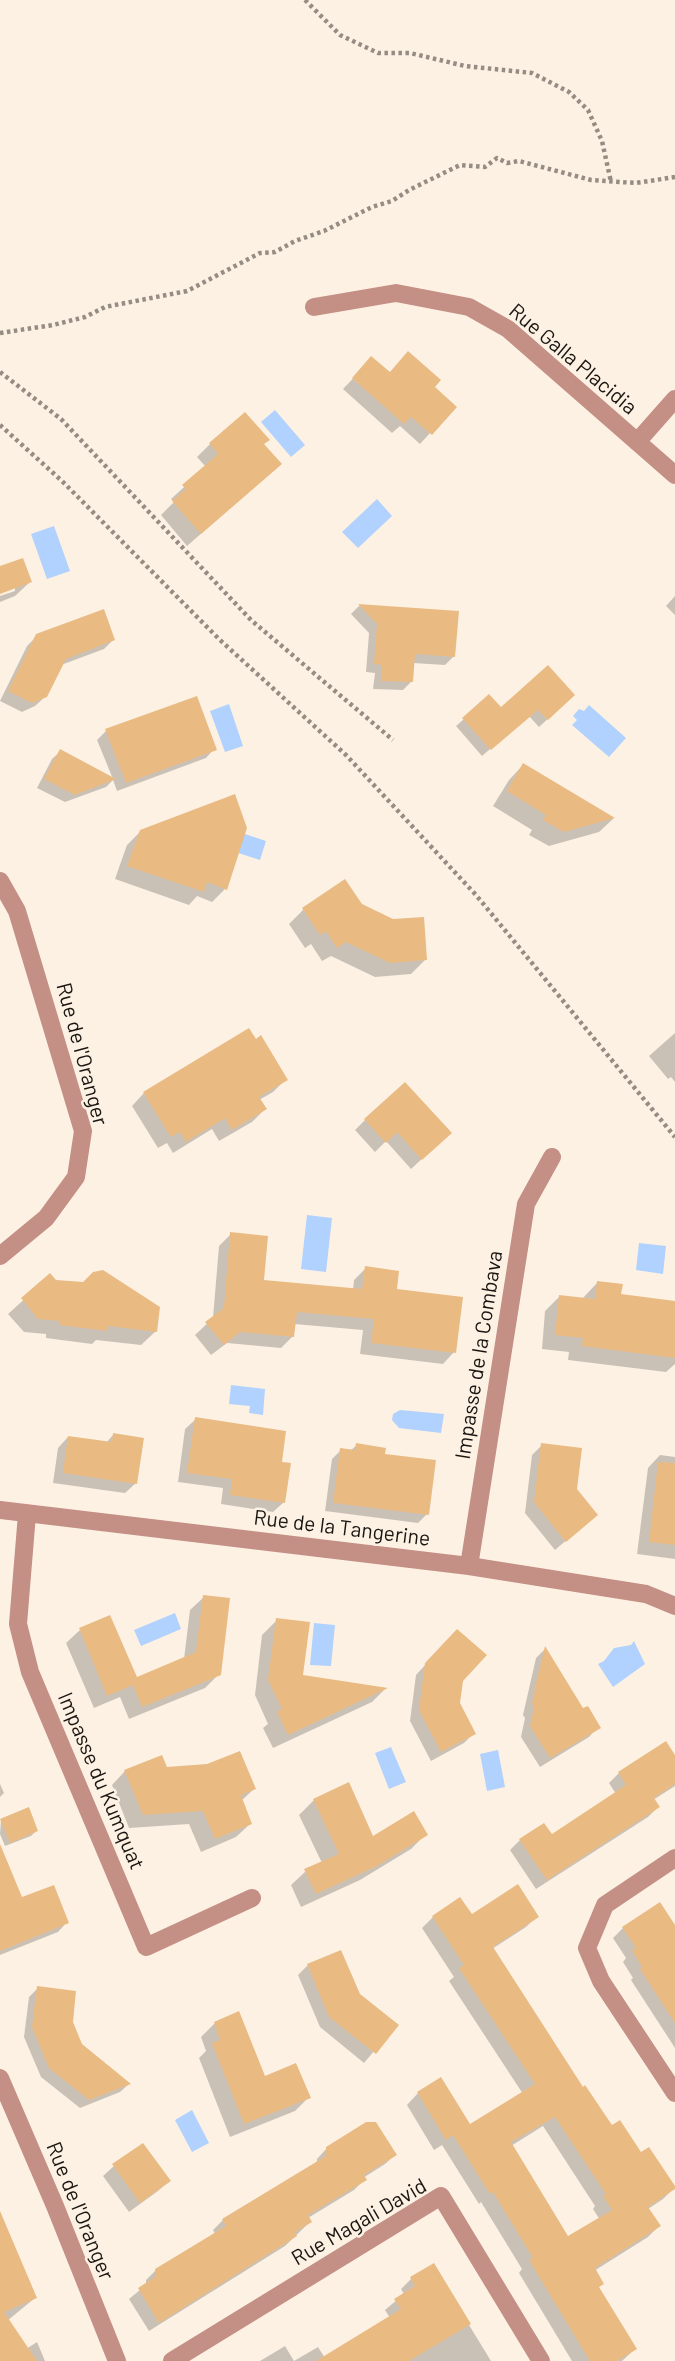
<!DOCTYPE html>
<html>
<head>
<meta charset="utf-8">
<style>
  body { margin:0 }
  canvas { display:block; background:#fdf1e4 }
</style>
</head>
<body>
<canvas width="675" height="2361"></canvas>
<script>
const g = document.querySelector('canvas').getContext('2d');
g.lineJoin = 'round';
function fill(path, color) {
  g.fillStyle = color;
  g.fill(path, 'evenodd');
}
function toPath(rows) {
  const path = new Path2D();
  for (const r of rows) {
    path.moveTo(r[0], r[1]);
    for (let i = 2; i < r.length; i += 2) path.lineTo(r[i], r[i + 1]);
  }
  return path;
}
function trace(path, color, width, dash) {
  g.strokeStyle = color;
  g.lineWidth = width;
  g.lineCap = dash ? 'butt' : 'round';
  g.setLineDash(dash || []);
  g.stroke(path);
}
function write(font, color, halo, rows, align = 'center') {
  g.font = font + ' Barlow,sans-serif';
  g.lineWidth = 5;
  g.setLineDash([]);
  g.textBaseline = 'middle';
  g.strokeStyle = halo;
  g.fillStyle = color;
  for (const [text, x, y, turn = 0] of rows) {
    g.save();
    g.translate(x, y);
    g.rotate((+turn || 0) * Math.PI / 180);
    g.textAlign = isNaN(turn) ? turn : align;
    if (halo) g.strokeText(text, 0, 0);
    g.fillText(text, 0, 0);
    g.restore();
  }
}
fill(toPath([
  [275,410,305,445,291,457,261,422],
  [377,499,392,516,358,548,342,532],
  [54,526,70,571,47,579,31,534],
  [229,704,243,746,225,752,210,711],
  [589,705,626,738,609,757,572,725,577,720,573,716,579,709,584,711],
  [233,830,266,841,260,860,226,849],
  [307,1215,332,1218,326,1272,301,1269],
  [639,1243,666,1246,663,1274,636,1270],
  [231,1385,265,1389,263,1415,249,1413,250,1406,229,1404],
  [400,1410,444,1414,441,1433,399,1428,392,1420,393,1414],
  [175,1613,181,1629,141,1646,134,1630],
  [314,1623,335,1625,331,1666,310,1665],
  [634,1641,645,1664,613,1687,598,1664,604,1661,614,1648,631,1645],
  [391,1747,406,1782,389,1789,375,1753],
  [498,1750,505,1787,487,1791,480,1754],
  [192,2110,209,2143,192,2152,175,2120]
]), '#b1d1fe');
fill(toPath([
  [362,369,389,374,432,388,454,407,420,444,400,426,392,433,343,389],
  [210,444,262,445,266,477,187,546,161,515,174,502,171,499,206,467,197,457],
  [0,567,30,582,15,596,0,602,0,596,15,591,15,587,0,592],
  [675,596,675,615,666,606],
  [359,606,457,613,454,656,445,665,413,663,411,682,403,690,373,689,375,673,366,672,369,633,351,614],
  [37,636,113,640,104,649,61,665,46,696,35,706,22,712,0,701,27,646],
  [565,703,539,727,529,716,482,756,456,726,464,719,500,710],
  [106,731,214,749,206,758,117,791,113,780,106,787,65,802,37,788,52,759,61,751,113,779,97,740],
  [523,765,613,819,599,832,549,846,529,835,532,830,493,806,509,780],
  [141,831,225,889,212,902,197,896,189,905,115,879,127,845],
  [361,905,425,960,411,974,375,977,331,956,322,961,311,944,305,948,289,924,303,910],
  [675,1033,675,1082,671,1077,668,1079,649,1056],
  [286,1079,273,1092,259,1100,265,1109,252,1122,219,1141,212,1129,173,1153,167,1143,158,1148,132,1106,144,1093],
  [365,1120,439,1143,411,1169,386,1141,375,1152,355,1130],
  [231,1234,262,1281,353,1290,354,1280,366,1268,395,1291,454,1352,443,1364,360,1354,363,1330,294,1324,293,1336,281,1348,227,1343,211,1355,195,1335,213,1318,219,1246],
  [50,1276,55,1282,156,1331,141,1345,96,1340,92,1344,46,1338,46,1334,24,1332,8,1314],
  [597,1283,619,1296,675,1302,675,1364,666,1372,568,1360,569,1352,542,1349,545,1311,560,1296,582,1299],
  [196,1419,280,1463,284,1502,273,1512,221,1504,223,1488,178,1482,185,1429],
  [113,1435,136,1483,125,1493,53,1483,58,1448,68,1437,106,1443],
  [357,1445,383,1456,427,1514,418,1523,325,1511,332,1459,341,1450,350,1451],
  [542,1445,596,1515,555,1550,525,1513,532,1455],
  [660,1455,675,1457,675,1559,637,1554,648,1468],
  [204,1597,219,1674,205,1688,129,1719,120,1697,94,1708,66,1643,80,1630,136,1679,184,1659,190,1610],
  [277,1620,301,1677,385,1689,372,1702,273,1748,263,1728,268,1724,255,1695,262,1635],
  [447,1641,462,1680,458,1703,474,1733,464,1743,431,1761,410,1721,416,1675],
  [545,1649,583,1711,598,1727,589,1737,540,1767,521,1737,525,1718,523,1715,536,1658],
  [675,1758,675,1786,653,1800,658,1807,648,1817,536,1889,510,1850,520,1840,551,1836,616,1794,609,1783,619,1773],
  [166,1769,254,1789,241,1801,250,1824,236,1837,201,1852,189,1824,129,1828,112,1785,125,1771],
  [0,1784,4,1793,0,1797],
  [314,1800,372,1839,426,1834,411,1849,360,1880,301,1907,291,1885,306,1871,322,1863,299,1815],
  [1,1820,36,1831,31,1836,5,1846,0,1834],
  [0,1867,22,1899,67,1922,58,1932,0,1955],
  [460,1900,471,1917,537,1916,526,1927,492,1949,582,2090,611,2127,674,2188,663,2199,648,2209,659,2226,648,2237,594,2271,602,2284,598,2288,635,2349,622,2361,572,2361,519,2273,522,2269,481,2202,479,2204,442,2145,434,2150,407,2105,418,2093,441,2080,469,2126,523,2094,449,1981,454,1977,422,1928,433,1917],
  [543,2126,595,2206,593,2209,600,2220,568,2239,511,2146],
  [623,1928,675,1934,675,2048,631,1980,633,1978,623,1962,626,1958,613,1938],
  [308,1965,358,1995,396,2025,364,2063,320,2027,298,1975],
  [38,1988,71,2022,80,2045,129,2084,120,2092,80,2108,41,2077,24,2037,29,1997],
  [215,2023,264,2078,309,2097,295,2111,230,2137,199,2058,206,2051,201,2037],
  [327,2148,395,2155,385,2164,363,2178,364,2180,354,2190,308,2218,310,2222,285,2246,149,2331,129,2299,146,2285,146,2280,156,2270,215,2234,213,2230,223,2220,317,2163,317,2159],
  [114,2166,168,2181,158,2191,129,2212,103,2176],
  [0,2231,35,2298,7,2321,26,2349,37,2342,45,2361,0,2361],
  [433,2266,491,2361,260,2361,285,2346,294,2361,318,2347,325,2358,390,2318,385,2310,404,2294,401,2289,411,2279]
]), '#0003');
fill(toPath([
  [408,351,441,380,435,387,457,407,432,435,411,417,404,424,352,378,371,356,390,372],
  [245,412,270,440,264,444,282,464,201,534,172,501,186,489,182,485,218,454,209,443],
  [23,558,32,582,0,594,0,566],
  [358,604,459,611,455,657,415,654,413,682,381,681,382,665,374,664,377,624],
  [104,609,115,640,66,659,47,697,32,703,8,691,36,634],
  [548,665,575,695,548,720,538,710,491,750,462,718,489,694,501,707],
  [197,696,217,750,126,783,105,729],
  [60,749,116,779,75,795,44,779],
  [523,763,615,818,564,832,543,820,546,815,507,791],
  [235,794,247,828,227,890,207,882,204,892,127,866,140,830],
  [345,879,362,904,393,919,424,917,427,960,390,963,346,942,337,948,326,931,320,935,302,908],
  [249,1028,256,1039,261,1035,288,1080,259,1097,267,1109,232,1130,225,1118,186,1142,180,1132,171,1137,143,1092],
  [405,1082,452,1133,422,1160,397,1132,386,1143,364,1119],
  [230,1232,268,1236,264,1280,362,1289,365,1266,399,1271,397,1289,463,1297,456,1353,371,1343,374,1319,297,1312,294,1337,240,1332,224,1345,205,1322,224,1308],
  [103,1270,160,1307,157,1332,108,1326,108,1331,59,1325,60,1321,38,1319,21,1298,50,1273,56,1280,83,1282,93,1272],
  [597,1281,623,1284,621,1294,675,1301,675,1358,582,1346,583,1338,555,1335,559,1295,595,1299],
  [195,1417,286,1431,282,1462,291,1463,285,1503,230,1495,232,1479,187,1473],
  [113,1433,144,1438,137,1484,63,1473,68,1436,112,1442],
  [356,1443,386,1448,385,1454,436,1460,429,1515,333,1503,340,1448,355,1450],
  [541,1443,582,1448,577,1489,598,1515,566,1542,534,1502],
  [658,1462,675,1463,675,1545,649,1542],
  [203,1595,230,1598,221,1675,142,1707,133,1685,107,1696,79,1628,110,1615,137,1677,196,1652],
  [276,1618,310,1622,303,1675,388,1688,288,1735,277,1712,282,1709,268,1680],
  [457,1629,487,1655,463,1681,460,1703,476,1734,441,1752,419,1710,425,1663],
  [545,1646,583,1708,588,1706,601,1728,550,1758,530,1726,534,1708,532,1704,536,1684],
  [666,1741,675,1755,675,1784,654,1798,660,1807,547,1880,519,1839,544,1823,552,1834,626,1785,618,1772],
  [240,1751,256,1789,241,1795,252,1824,215,1839,203,1811,143,1815,124,1770,162,1755,167,1767,207,1764],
  [349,1782,373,1836,414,1811,428,1835,377,1866,316,1894,304,1869,339,1854,313,1799],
  [29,1807,38,1831,10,1843,0,1819],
  [0,1844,22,1897,54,1885,69,1923,0,1951],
  [518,1884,539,1917,493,1947,583,2087,585,2085,612,2125,620,2120,641,2152,649,2147,675,2186,675,2189,648,2207,661,2226,595,2268,604,2284,599,2287,637,2349,617,2361,590,2361,529,2260,533,2258,493,2192,490,2194,453,2135,446,2140,417,2092,441,2077,470,2124,535,2084,459,1968,464,1965,432,1916,460,1897,472,1914],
  [555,2117,606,2194,603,2196,612,2210,568,2236,511,2142],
  [660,1902,675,1925,675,2023,640,1969,642,1967,632,1950,636,1948,622,1927],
  [341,1950,360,1994,399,2025,376,2054,329,2017,307,1964],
  [37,1986,76,1991,73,2022,82,2044,131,2084,89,2100,49,2068,32,2027],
  [239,2011,265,2076,296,2063,311,2098,244,2124,212,2043,220,2040,214,2022],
  [366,2122,376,2122,397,2155,364,2175,367,2180,308,2215,312,2222,295,2232,297,2236,159,2323,138,2288,155,2277,155,2269,226,2226,222,2219,326,2156,326,2147],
  [143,2143,171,2181,140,2203,112,2164],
  [0,2211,37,2298,4,2312,37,2361,0,2361],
  [434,2263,471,2324,409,2361,316,2361,401,2309,394,2299,415,2286,410,2277]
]), '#e9bb83');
trace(toPath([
  [305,0,340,35,378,53,410,53,465,66,532,73,569,92,588,110,602,141,611,182],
  [0,333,53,325,85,317,105,307,187,291,260,253,275,252,295,241,324,231,372,207,392,201,409,190,460,165,485,167,497,158,507,163,519,161,591,180,636,183,675,177],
  [0,372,61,419,251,620,393,740],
  [0,425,62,481,220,640,346,755,476,895,675,1137]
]), '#958d83', 4.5, [3.5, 3.5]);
trace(toPath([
  [314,307,396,293,469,307,508,329,675,475],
  [637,442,675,399],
  [0,881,17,911,83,1131,76,1177,46,1218,0,1256],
  [0,1510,469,1566,646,1594,675,1606],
  [27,1514,18,1624,30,1672,146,1947,252,1898],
  [469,1566,526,1204,552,1157],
  [675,1858,605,1905,587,1948,601,1981,675,2093],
  [0,2078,55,2206,117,2361],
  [172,2361,441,2196,541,2361]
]), '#c48f84', 18);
write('21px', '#191510', '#fdf1e4', [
  ["Rue Galla Placidia",573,359,40],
  ["Rue de l'Oranger",82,1054,75],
  ["Impasse de la Combava",479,1355,-81],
  ["Rue de la Tangerine",342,1528,7],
  ["Impasse du Kumquat",101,1781,67],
  ["Rue de l'Oranger",80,2211,68],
  ["Rue Magali David",359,2222,-30]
]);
</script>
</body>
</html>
